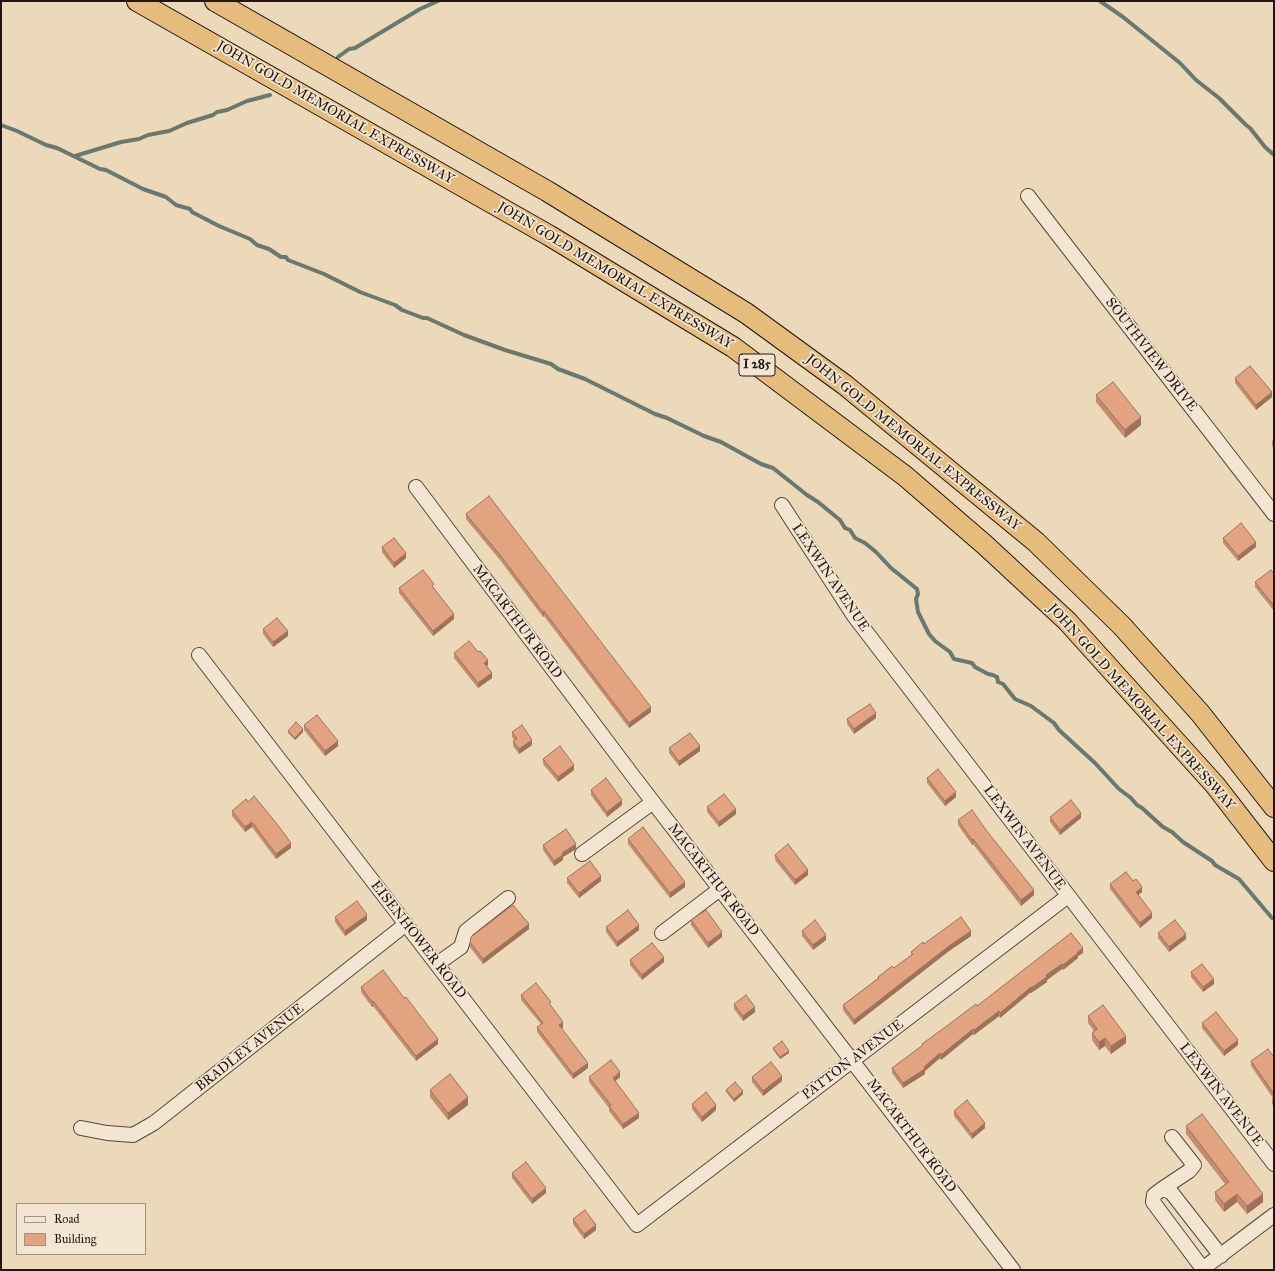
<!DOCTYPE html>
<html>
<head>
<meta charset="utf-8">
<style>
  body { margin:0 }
  #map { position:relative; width:1275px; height:1271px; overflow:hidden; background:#ebd9ba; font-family:"IM FELL Great Primer",serif }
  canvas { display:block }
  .frame { position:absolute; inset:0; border:2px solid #211710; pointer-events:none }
  .legend { position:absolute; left:16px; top:1203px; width:130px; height:52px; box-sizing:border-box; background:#f2e6d2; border:1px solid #9e9384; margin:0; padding:5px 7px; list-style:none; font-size:12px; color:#211710 }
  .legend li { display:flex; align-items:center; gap:8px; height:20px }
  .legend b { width:20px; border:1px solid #9e9384 }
</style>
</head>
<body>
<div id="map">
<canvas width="1275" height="1271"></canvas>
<div class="frame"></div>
<ul class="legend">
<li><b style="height:5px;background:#f2e6d2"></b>Road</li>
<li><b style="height:11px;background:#e2a381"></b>Building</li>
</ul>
</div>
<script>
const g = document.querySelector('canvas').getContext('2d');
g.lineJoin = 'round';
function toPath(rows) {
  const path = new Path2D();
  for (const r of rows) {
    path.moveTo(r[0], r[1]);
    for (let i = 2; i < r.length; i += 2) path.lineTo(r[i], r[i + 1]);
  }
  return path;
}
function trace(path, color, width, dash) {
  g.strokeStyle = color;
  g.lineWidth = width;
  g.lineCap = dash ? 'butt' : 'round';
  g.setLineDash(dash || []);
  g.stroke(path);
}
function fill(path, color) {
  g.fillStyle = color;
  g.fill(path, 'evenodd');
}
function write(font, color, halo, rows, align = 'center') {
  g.font = font + ' "IM FELL Great Primer",serif';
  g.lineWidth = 3.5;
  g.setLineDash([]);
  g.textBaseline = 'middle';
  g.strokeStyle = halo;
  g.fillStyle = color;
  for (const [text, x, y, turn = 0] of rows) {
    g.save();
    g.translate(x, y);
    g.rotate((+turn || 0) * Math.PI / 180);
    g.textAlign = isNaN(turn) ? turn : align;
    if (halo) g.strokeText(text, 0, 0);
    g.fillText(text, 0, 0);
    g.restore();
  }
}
trace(toPath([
  [1100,1,1123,17,1180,63,1196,80,1219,98,1246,125,1250,128,1265,147,1274,155],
  [338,57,349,49,355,48,420,9,438,1],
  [1,125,17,131,46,145,57,148,100,169,106,170,143,189,166,197,176,205,190,209,192,212,219,226,250,239,257,245,269,249,281,257,286,257,288,260,324,274,360,292,395,305,402,310,423,318,427,318,464,335,505,350,551,364,558,369,585,379,655,414,667,418,704,436,721,442,761,464,773,468,807,495,818,502,840,520,845,528,850,530,855,538,865,543,876,552,891,568,917,589,918,594,916,599,918,612,929,634,935,641,950,652,954,659,972,663,975,667,988,674,993,675,997,677,998,682,1003,684,1015,699,1031,706,1054,723,1059,730,1095,763,1119,789,1131,798,1137,805,1142,808,1163,827,1172,832,1183,842,1212,861,1215,865,1239,879,1272,918],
  [75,156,121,142,139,139,148,135,169,131,187,123,213,115,217,112,227,110,247,101,270,95]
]), '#68796f', 4);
const minor = toPath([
  [1028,196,1274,514],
  [416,487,633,776,1013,1270],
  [782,505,854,616,1274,1164],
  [199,655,637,1225,1068,896],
  [582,854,653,802],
  [662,933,720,889],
  [437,964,461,947,466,931,508,898],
  [81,1128,107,1133,133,1135,154,1123,406,924],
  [1162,1189,1189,1171,1194,1165,1172,1137],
  [1203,1269,1153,1202,1154,1195,1162,1189,1171,1192,1221,1256],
  [1201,1270,1274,1215]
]);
const highway = toPath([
  [137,1,550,236,733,347,905,476,985,545,1067,621,1215,785,1274,861],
  [215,1,547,191,746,313,845,385,1036,542,1122,626,1200,713,1274,807]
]);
trace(minor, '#54483a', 16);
trace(highway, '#211710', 22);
trace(minor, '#f2e6d2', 14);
trace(highway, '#e6bc7d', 20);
fill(toPath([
  [1235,378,1272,397,1256,410,1235,383],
  [1096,395,1141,425,1125,438,1096,402],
  [1274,439,1274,449,1272,446,1272,441],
  [466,514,651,712,629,728,544,616,543,617,500,560,466,519],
  [1223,538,1256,547,1238,561,1223,543],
  [382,547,406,558,394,568,382,552],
  [1274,574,1274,611,1255,587,1255,582],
  [399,588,434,588,454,619,433,636,399,593],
  [263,629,288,636,273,647,263,634],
  [454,653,488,665,487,666,492,678,478,688,454,658],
  [876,718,854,734,847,724,847,719],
  [304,725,338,746,325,756,304,730],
  [288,731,303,732,295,740,288,733],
  [512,732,532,745,519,754,513,746,513,741,514,740,512,737],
  [669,748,700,751,679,766,669,753],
  [543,759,574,770,558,782,543,764],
  [927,778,956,797,945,806,927,783],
  [591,790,622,805,607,817,591,795],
  [246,799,291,848,276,859,252,827,245,832,232,816,232,811],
  [707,807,736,814,719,827,707,812],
  [1050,817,1081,818,1060,835,1050,822],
  [958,820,986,830,1034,895,1021,906,973,844,972,845,958,825],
  [628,839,685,887,670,898,628,844],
  [543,845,576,849,563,857,563,860,554,866,543,850],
  [775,855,808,875,795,885,775,860],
  [567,878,601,881,579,898,567,883],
  [1110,884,1142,892,1138,895,1152,918,1140,928,1110,889],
  [335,917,367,920,345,936,335,922],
  [691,920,722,937,708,948,691,925],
  [606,927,639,930,617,947,606,932],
  [529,929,483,964,470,947,470,942],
  [802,931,826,940,813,950,802,936],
  [1158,933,1186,939,1169,952,1158,938],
  [971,936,949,951,854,1025,843,1010,843,1005,878,978,878,977,894,968,911,955,911,952,924,944],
  [1083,953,1078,956,1078,958,1063,970,1062,969,1047,980,1047,982,1031,993,1031,992,1000,1018,999,1016,974,1035,973,1034,941,1060,940,1058,925,1071,925,1074,903,1088,892,1073,892,1068,922,1046,922,1044,977,1006],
  [630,960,664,962,642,980,630,965],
  [1191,972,1214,984,1203,992,1191,977],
  [361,987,404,998,438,1044,416,1061,373,1006,372,1007,361,992],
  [521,995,551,1006,563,1027,562,1029,588,1068,573,1079,537,1032,537,1027,541,1024,521,1000],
  [734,1004,755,1012,743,1021,734,1009],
  [1088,1016,1126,1043,1111,1054,1105,1046,1099,1050,1092,1040,1092,1033,1094,1031,1088,1023],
  [1202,1023,1238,1045,1224,1056,1202,1028],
  [773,1048,789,1053,780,1059,773,1050],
  [1274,1057,1274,1106,1272,1104,1272,1098,1273,1098,1251,1066,1251,1061],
  [589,1077,620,1077,615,1081,639,1118,623,1129,609,1111,609,1108,589,1082],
  [752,1077,782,1081,763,1096,752,1082],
  [430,1090,468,1105,448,1120,430,1097],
  [726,1090,743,1094,734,1102,726,1092],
  [692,1104,716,1110,702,1122,692,1109],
  [954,1111,985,1128,972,1139,954,1116],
  [1186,1126,1263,1202,1247,1214,1237,1202,1224,1212,1215,1200,1215,1192,1225,1184,1186,1134],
  [512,1173,546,1193,532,1204,512,1178],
  [573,1219,596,1230,584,1239,573,1224]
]), '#c28c6f');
fill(toPath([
  [1272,392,1272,397,1256,410,1256,405],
  [1141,417,1141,425,1125,438,1125,430],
  [1256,542,1256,547,1238,561,1238,556],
  [406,553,406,558,394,568,394,563],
  [544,611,544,616,543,617,543,612],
  [454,614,454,619,433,636,433,631],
  [288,631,288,636,273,647,273,642],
  [488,660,488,665,484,668,484,663],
  [492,673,492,678,478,688,478,683],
  [651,707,651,712,629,728,629,723],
  [876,713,876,718,854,734,854,729],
  [303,729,303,732,295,740,295,738],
  [532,740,532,745,519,754,519,749],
  [338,741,338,746,325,756,325,751],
  [700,746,700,751,679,766,679,761],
  [574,765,574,770,558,782,558,777],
  [956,792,956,797,945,806,945,801],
  [622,800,622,805,607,817,607,812],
  [736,809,736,814,719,827,719,822],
  [1081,813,1081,818,1060,835,1060,830],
  [252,822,252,827,245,832,245,827],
  [973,839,973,844,972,845,972,840],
  [291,843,291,848,276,859,276,854],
  [576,844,576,849,563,857,563,860,554,866,554,861,562,853],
  [808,870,808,875,795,885,795,880],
  [601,876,601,881,579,898,579,893],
  [685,882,685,887,670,898,670,893],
  [1142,887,1142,892,1136,897,1136,892],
  [1034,890,1034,895,1021,906,1021,900],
  [1152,913,1152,918,1140,928,1140,923],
  [367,915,367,920,345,936,345,931],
  [529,924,529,929,483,964,483,959],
  [639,925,639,930,617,947,617,942],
  [971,931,971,936,949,951,854,1025,854,1020,949,946],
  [722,932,722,937,708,948,708,943],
  [1186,934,1186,939,1169,952,1169,947],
  [826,935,826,940,813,950,813,945],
  [1083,948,1083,953,1078,956,1078,958,1063,970,1063,965],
  [664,957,664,962,642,980,642,975],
  [1062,964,1062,969,1047,980,1047,982,1031,993,1031,988,1046,975],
  [1214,979,1214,984,1203,992,1203,987],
  [1031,987,1031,992,1000,1018,1000,1013],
  [373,1001,373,1006,372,1007,372,1002],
  [755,1007,755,1012,743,1021,743,1016],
  [999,1011,999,1016,974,1035,974,1030],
  [563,1022,563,1027,559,1030,559,1025],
  [973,1029,973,1034,941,1060,941,1055],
  [1126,1036,1126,1043,1111,1054,1111,1046],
  [1105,1038,1105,1046,1099,1050,1099,1042],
  [438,1039,438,1044,416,1061,416,1056],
  [1238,1040,1238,1045,1224,1056,1224,1051],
  [789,1051,789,1053,780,1059,780,1057],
  [940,1053,940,1058,925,1071,925,1074,903,1088,903,1083],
  [588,1063,588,1068,573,1079,573,1074],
  [620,1072,620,1077,613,1083,613,1078],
  [782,1076,782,1081,763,1096,763,1091],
  [743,1091,743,1094,734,1102,734,1099],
  [468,1097,468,1105,448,1120,448,1113],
  [716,1105,716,1110,702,1122,702,1117],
  [639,1113,639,1118,623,1129,623,1124],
  [985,1123,985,1128,972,1139,972,1134],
  [546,1188,546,1193,532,1204,532,1199],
  [1237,1194,1237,1202,1224,1212,1224,1204],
  [1263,1194,1263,1202,1247,1214,1247,1206],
  [596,1225,596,1230,584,1239,584,1234]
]), '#9e725a');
const building = toPath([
  [1250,366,1272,392,1256,405,1235,378,1250,366],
  [1113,382,1141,417,1125,430,1096,395,1113,382],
  [489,496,651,707,629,723,544,611,543,612,500,555,466,514,489,496],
  [1241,523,1256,542,1238,556,1223,538,1241,523],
  [394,538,406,553,394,563,382,547,394,538],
  [423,570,434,584,432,586,454,614,433,631,399,588,423,570],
  [1271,570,1274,574,1274,606,1255,582,1271,570],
  [277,618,288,631,273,642,263,629,277,618],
  [469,641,478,652,480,651,488,660,484,663,492,673,478,683,454,653,469,641],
  [870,704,876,713,854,729,847,719,870,704],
  [317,715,338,741,325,751,304,725,317,715],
  [296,722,303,729,295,738,288,731,296,722],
  [522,725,532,740,519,749,513,741,517,739,512,732,522,725],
  [690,733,700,746,679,761,669,748,690,733],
  [560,746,574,765,558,777,543,759,560,746],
  [938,769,956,792,945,801,927,778,938,769],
  [606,778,622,800,607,812,591,790,606,778],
  [724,794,736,809,719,822,707,807,724,794],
  [254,796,277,824,291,843,276,854,252,822,245,827,232,811,246,799,248,802,254,796],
  [1071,800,1081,813,1060,830,1050,817,1071,800],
  [972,810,986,830,1034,890,1021,900,973,839,972,840,958,820,972,810],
  [643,827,685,882,670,893,628,839,643,827],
  [566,829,576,844,562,853,563,855,554,861,543,845,566,829],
  [788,844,808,870,795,880,775,855,788,844],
  [590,861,601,876,579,893,567,878,590,861],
  [1126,872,1133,881,1136,879,1142,887,1136,892,1152,913,1140,923,1110,884,1126,872],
  [357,901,367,915,345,931,335,917,357,901],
  [513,905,529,924,483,959,470,942,471,937,513,905],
  [628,910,639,925,617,942,606,927,628,910],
  [706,910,722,932,708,943,691,920,706,910],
  [961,917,971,931,949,946,854,1020,843,1005,879,978,878,977,892,966,894,968,913,954,911,952,923,942,924,944,961,917],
  [815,920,826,935,813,945,802,931,815,920],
  [1175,920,1186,934,1169,947,1158,933,1175,920],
  [1071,933,1083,948,1077,952,1078,953,1063,965,1062,964,1046,975,1047,977,1031,988,1031,987,1000,1013,999,1011,974,1030,973,1029,941,1055,940,1053,924,1067,925,1069,903,1083,892,1068,923,1045,922,1044,944,1028,976,1004,977,1006,1071,933],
  [652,943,664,957,642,975,630,960,652,943],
  [1202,964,1214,979,1203,987,1191,972,1202,964],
  [383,970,404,998,406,997,438,1039,416,1056,373,1001,372,1002,361,987,383,970],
  [536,983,551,1002,549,1003,563,1022,559,1025,588,1063,573,1074,537,1027,543,1023,521,995,536,983],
  [746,995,755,1007,743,1016,734,1004,746,995],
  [1103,1005,1126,1036,1111,1046,1105,1038,1099,1042,1092,1033,1097,1029,1088,1016,1103,1005],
  [1216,1012,1238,1040,1224,1051,1202,1023,1216,1012],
  [782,1041,789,1051,780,1057,773,1048,782,1041],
  [1268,1049,1274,1057,1274,1094,1251,1061,1268,1049],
  [611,1060,620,1072,613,1078,639,1113,623,1124,609,1106,611,1105,589,1077,611,1060],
  [771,1062,782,1076,763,1091,752,1077,771,1062],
  [450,1074,468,1097,448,1113,430,1090,450,1074],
  [735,1082,743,1091,734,1099,726,1090,735,1082],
  [706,1092,716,1105,702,1117,692,1104,706,1092],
  [967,1100,985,1123,972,1134,954,1111,967,1100],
  [1202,1114,1263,1194,1247,1206,1237,1194,1224,1204,1215,1192,1229,1182,1186,1126,1202,1114],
  [526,1162,546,1188,532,1199,512,1173,526,1162],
  [585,1210,596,1225,584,1234,573,1219,585,1210]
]);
fill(building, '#e2a381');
trace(building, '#9e725a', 1);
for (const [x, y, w] of [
  [757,365,36]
]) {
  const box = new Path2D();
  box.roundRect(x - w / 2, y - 11, w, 22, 3);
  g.fillStyle = '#f2e6d2';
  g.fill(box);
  trace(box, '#211710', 1);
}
write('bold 13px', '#211710', null, [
  ["I 285",757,365]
]);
write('14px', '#211710', '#f2e6d2', [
  ["JOHN GOLD MEMORIAL EXPRESSWAY",335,113,30],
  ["JOHN GOLD MEMORIAL EXPRESSWAY",615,276,31],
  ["SOUTHVIEW DRIVE",1151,355,52],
  ["JOHN GOLD MEMORIAL EXPRESSWAY",913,443,39],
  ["LEXWIN AVENUE",830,578,56],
  ["MACARTHUR ROAD",517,622,53],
  ["JOHN GOLD MEMORIAL EXPRESSWAY",1141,707,48],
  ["LEXWIN AVENUE",1024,838,53],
  ["MACARTHUR ROAD",713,880,52],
  ["EISENHOWER ROAD",418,940,52],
  ["BRADLEY AVENUE",250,1048,-38],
  ["PATTON AVENUE",853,1060,-37],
  ["LEXWIN AVENUE",1221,1095,52],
  ["MACARTHUR ROAD",911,1136,53]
]);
</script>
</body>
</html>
